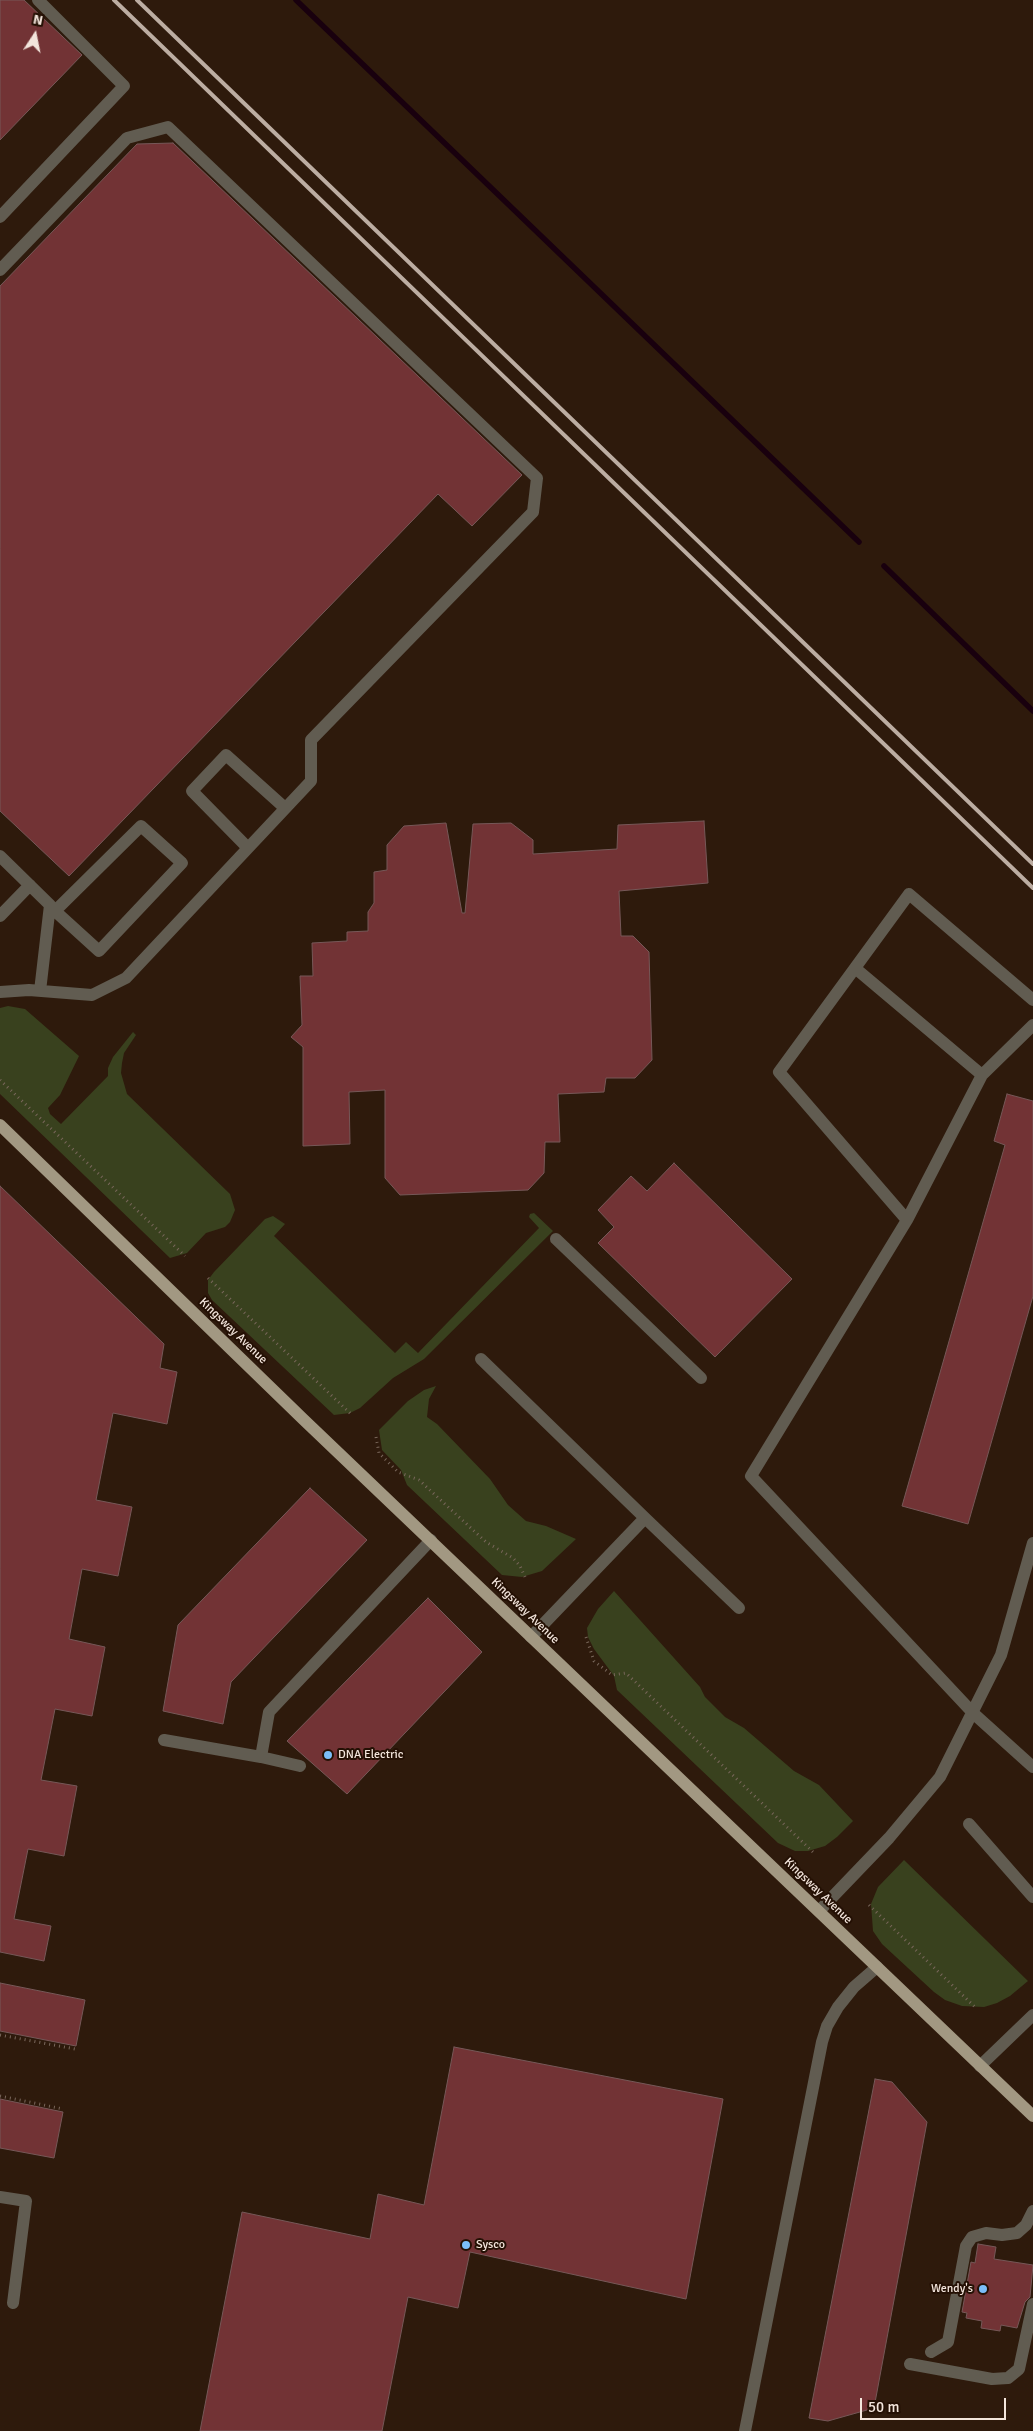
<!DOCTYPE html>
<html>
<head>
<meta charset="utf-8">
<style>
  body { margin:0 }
  #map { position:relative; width:1033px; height:2431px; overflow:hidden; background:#2e1a0c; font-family:Signika,sans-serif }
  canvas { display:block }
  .north { position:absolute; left:10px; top:10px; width:50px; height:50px; -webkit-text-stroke:4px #241004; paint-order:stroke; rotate:11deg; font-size:14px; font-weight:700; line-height:20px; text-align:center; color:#f3e5dc }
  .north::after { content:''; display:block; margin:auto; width:18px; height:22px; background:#f3e5dc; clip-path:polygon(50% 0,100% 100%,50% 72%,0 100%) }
  .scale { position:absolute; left:860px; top:2398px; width:146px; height:22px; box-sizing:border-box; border:2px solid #f3e5dc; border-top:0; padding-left:6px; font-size:15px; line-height:18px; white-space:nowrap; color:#f3e5dc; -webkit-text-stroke:4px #241004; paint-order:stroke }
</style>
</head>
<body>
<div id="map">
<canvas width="1033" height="2431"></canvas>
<div class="north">N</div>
<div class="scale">50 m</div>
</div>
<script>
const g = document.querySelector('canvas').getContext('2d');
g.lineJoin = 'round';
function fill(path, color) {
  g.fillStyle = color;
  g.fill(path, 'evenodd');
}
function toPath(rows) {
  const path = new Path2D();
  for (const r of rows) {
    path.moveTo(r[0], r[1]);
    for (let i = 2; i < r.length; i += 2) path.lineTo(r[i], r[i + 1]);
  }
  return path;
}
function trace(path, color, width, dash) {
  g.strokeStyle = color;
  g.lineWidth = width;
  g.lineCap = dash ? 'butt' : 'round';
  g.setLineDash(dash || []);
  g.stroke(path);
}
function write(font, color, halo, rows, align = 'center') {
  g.font = font + ' Signika,sans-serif';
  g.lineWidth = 4;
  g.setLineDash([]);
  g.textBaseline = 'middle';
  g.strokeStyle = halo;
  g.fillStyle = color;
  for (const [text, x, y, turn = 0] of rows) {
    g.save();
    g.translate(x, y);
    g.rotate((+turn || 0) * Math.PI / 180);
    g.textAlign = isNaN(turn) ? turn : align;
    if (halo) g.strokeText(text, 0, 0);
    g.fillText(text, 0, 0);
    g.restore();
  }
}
fill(toPath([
  [8,1006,25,1009,79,1056,60,1095,48,1108,50,1114,61,1124,108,1076,108,1068,113,1057,133,1032,136,1035,124,1053,122,1063,121,1073,127,1094,230,1194,235,1210,230,1222,225,1227,206,1233,187,1253,170,1258,0,1094,0,1008],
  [534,1213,553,1231,424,1359,393,1378,360,1408,350,1413,334,1415,212,1300,208,1293,208,1280,214,1272,265,1219,273,1216,285,1224,274,1236,395,1353,406,1342,418,1353,539,1228,529,1217,530,1214],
  [436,1386,429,1399,427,1417,437,1424,490,1479,508,1505,526,1521,546,1526,576,1539,542,1571,522,1577,502,1575,407,1485,401,1470,382,1450,379,1430,408,1401,424,1390],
  [614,1591,700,1687,705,1697,725,1717,744,1728,794,1771,819,1785,853,1821,837,1837,825,1846,808,1851,795,1851,778,1843,617,1690,614,1676,594,1649,588,1637,587,1628,598,1609],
  [904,1860,1028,1981,1010,1996,997,2003,984,2007,962,2006,945,2000,934,1992,882,1944,873,1931,871,1904,878,1887]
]), '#39411e');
trace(toPath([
  [296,0,859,542],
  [884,566,1033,711]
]), '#19000e', 5.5);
const building = toPath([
  [0,0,24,0,82,55,0,140,0,0],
  [173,143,522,475,472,526,438,494,69,876,0,811,0,286,137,144,173,143],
  [704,821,708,883,619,891,621,936,633,936,649,952,652,1060,635,1078,606,1078,604,1092,558,1094,560,1142,545,1142,544,1173,528,1190,400,1195,385,1178,385,1090,349,1092,350,1144,303,1146,303,1047,291,1037,302,1025,300,976,313,976,312,943,347,941,347,932,368,931,368,912,374,903,374,872,387,870,387,845,404,826,446,823,462,913,465,913,473,824,511,823,533,840,533,854,617,849,618,825,704,821],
  [1007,1094,1033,1101,1033,1296,968,1524,902,1506,1005,1145,994,1141,1007,1094],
  [674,1163,792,1279,715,1357,598,1243,614,1227,598,1210,631,1176,647,1191,674,1163],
  [0,1186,164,1344,160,1368,177,1372,167,1424,113,1413,96,1500,132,1507,118,1576,82,1569,69,1639,105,1647,92,1716,55,1709,41,1780,77,1786,64,1856,28,1849,14,1919,51,1926,44,1961,0,1952,0,1186],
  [310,1488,367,1540,231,1682,223,1724,163,1711,178,1625,310,1488],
  [428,1598,482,1652,347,1794,287,1741,428,1598],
  [0,1983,85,2000,76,2046,0,2031,0,1983],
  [454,2047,723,2099,686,2299,470,2252,458,2308,408,2297,382,2431,200,2431,242,2212,370,2239,378,2194,424,2205,454,2047],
  [875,2079,892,2082,927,2122,874,2408,828,2421,809,2418,875,2079],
  [0,2099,63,2112,54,2158,0,2148,0,2099],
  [978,2244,996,2247,994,2259,1033,2265,1030,2297,1025,2302,1017,2328,1001,2325,1000,2331,981,2328,982,2321,966,2318,967,2313,962,2312,971,2262,975,2263,978,2244]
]);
fill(building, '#723335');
trace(building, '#765858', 1);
trace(toPath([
  [0,1080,185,1256],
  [208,1278,352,1415],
  [376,1437,379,1453,398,1472,419,1480,486,1542,513,1558,520,1566,526,1579],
  [586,1637,594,1661,612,1675,626,1673,814,1853],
  [869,1905,977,2009],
  [0,2035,75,2049],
  [0,2096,63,2109]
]), '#79675b', 3, [1, 4]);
trace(toPath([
  [0,217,124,86,38,0],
  [0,270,127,138,168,127,537,478,533,512,311,740,311,781,126,978,92,995,29,990,0,992],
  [248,848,192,791,226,755,285,808],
  [0,856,50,905,40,991],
  [50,905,55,911,99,951,182,863,141,826,55,911],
  [0,916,30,885],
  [855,968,982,1075],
  [1033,1000,909,894,779,1072,907,1220,751,1476,973,1713,1033,1767],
  [907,1220,982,1075,1033,1025],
  [556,1239,701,1378],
  [481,1359,645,1518,531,1637],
  [645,1518,739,1608],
  [164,1740,261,1757,269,1712,431,1540],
  [261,1757,300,1766],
  [969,1824,1033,1897],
  [819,1911,889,1838,940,1777,1001,1655,1033,1543],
  [980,2066,1033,2015],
  [0,2197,26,2201,13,2303],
  [931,2352,948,2342,966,2246,972,2237,986,2233,1002,2235,1017,2233,1026,2225,1033,2211],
  [910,2364,992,2379,1008,2378,1019,2369,1033,2304],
  [745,2431,822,2042,827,2026,838,2007,854,1987,877,1967]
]), '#615c51', 12);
trace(toPath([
  [0,1125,304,1420,1033,2116]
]), '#a29882', 12);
trace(toPath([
  [114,0,1033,888],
  [137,0,1033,864]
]), '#bcada2', 4);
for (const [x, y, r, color] of [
  [328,1755,5,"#7bbef9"],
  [466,2245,5,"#7bbef9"],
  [983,2289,5,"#7bbef9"]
]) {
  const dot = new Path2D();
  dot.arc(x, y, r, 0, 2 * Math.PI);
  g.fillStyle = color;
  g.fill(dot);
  trace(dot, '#241004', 2);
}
write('12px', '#f3e5dc', '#241004', [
  ["Kingsway Avenue",233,1331,44],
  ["Kingsway Avenue",525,1611,44],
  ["Kingsway Avenue",818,1891,44]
]);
write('12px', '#f3e5dc', '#241004', [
  ["DNA Electric",338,1755],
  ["Sysco",476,2245],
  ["Wendy's",973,2289,"right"]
], 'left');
</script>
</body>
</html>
